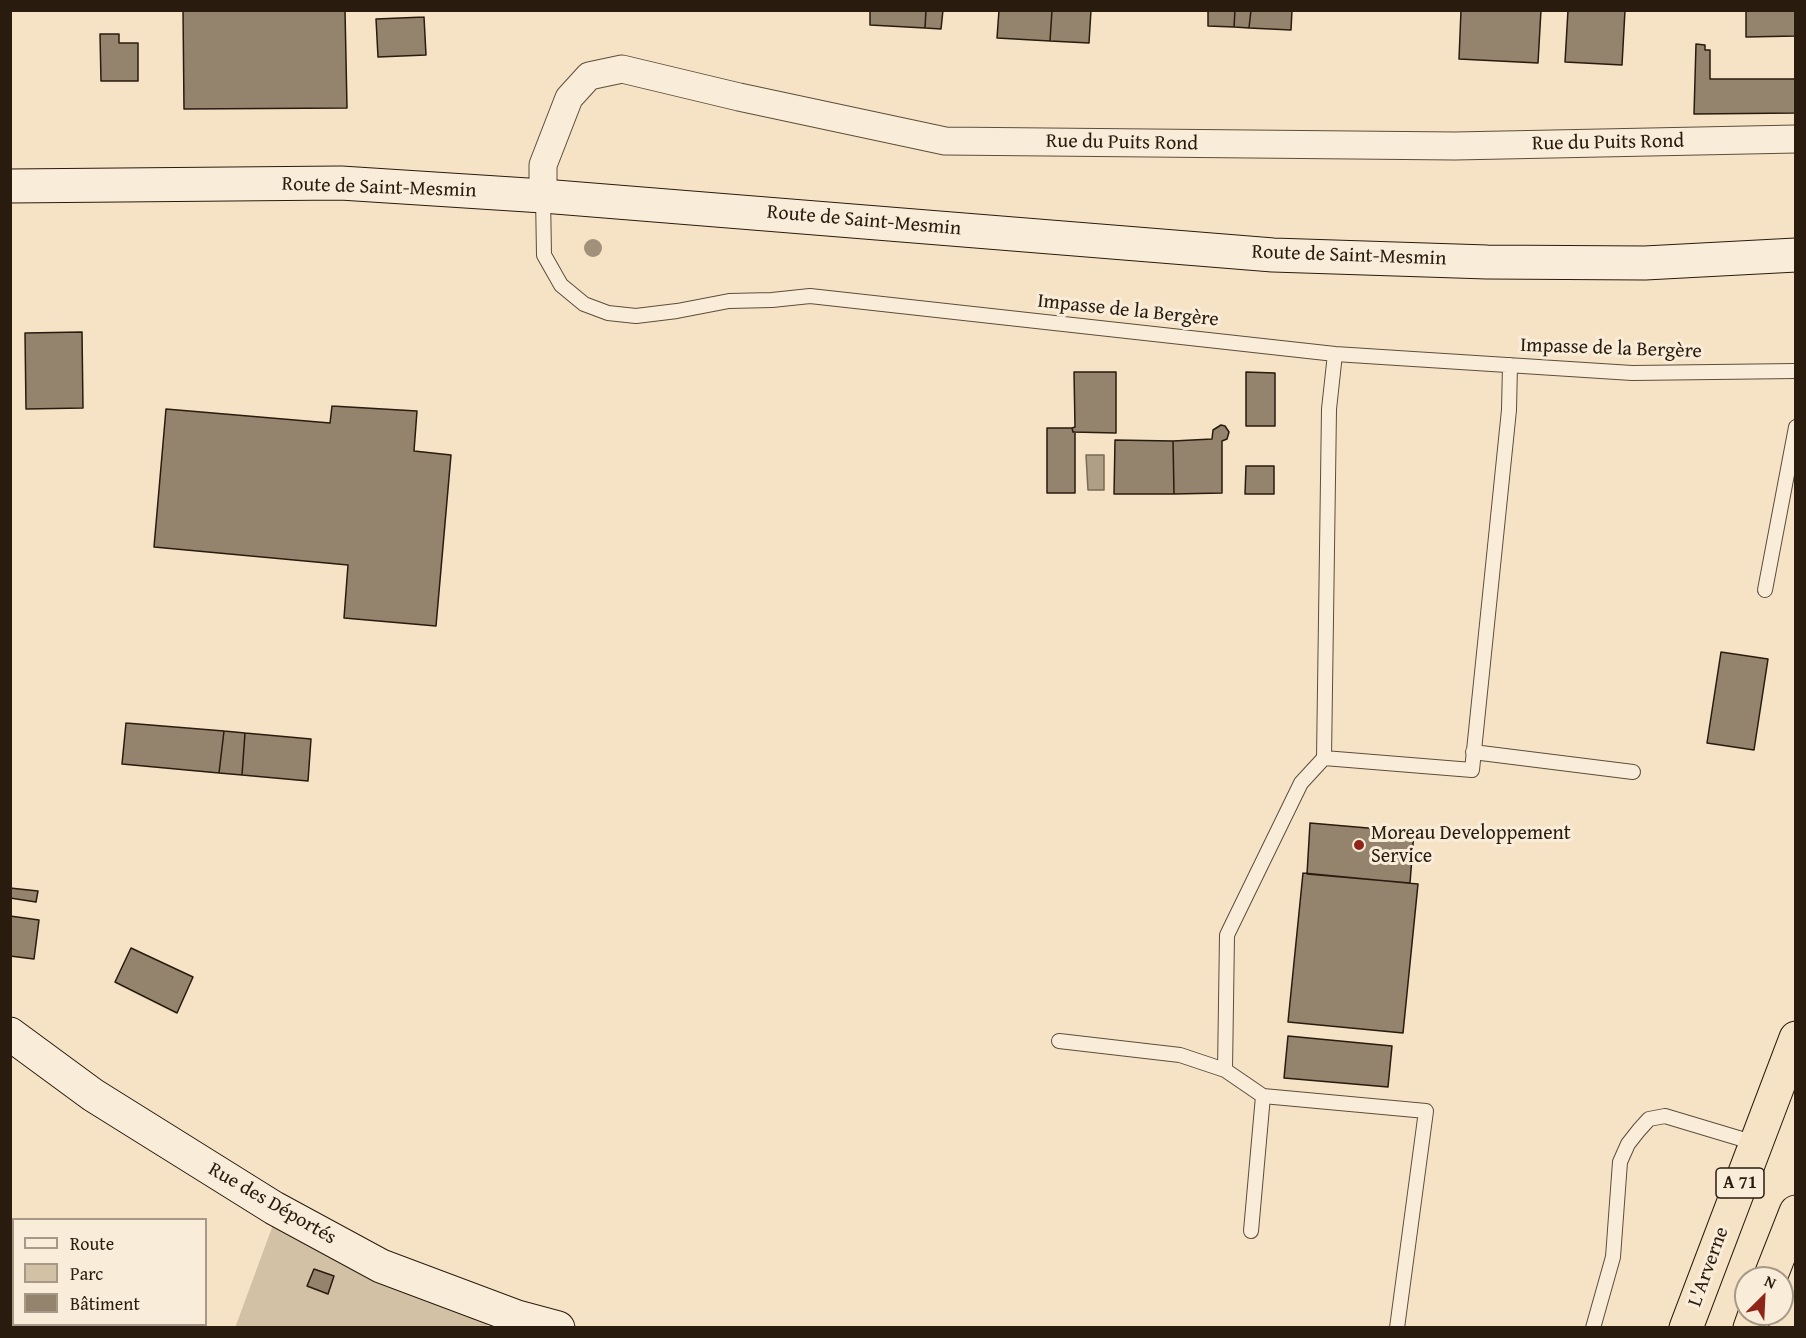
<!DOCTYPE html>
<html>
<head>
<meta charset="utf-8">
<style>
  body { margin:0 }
  #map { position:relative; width:1806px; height:1338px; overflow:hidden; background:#f6e3c5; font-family:"Gentium Book Plus",serif }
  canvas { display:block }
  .frame { position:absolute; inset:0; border:12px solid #291b0e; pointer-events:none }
  .legend { position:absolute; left:12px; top:1218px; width:195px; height:108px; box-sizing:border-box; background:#f9edd9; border:2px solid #a69988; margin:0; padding:8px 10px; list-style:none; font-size:18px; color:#291b0e }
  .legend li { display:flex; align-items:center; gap:12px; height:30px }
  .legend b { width:30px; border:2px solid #a69988 }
  .north { position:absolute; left:1734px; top:1266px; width:60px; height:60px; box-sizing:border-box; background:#f9edd9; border:2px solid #a69988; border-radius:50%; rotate:24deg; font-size:16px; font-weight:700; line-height:24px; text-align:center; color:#291b0e }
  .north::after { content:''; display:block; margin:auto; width:21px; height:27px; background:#8f2418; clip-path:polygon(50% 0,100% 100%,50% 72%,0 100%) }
</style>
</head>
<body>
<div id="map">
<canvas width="1806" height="1338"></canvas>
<div class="frame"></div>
<ul class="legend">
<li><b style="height:8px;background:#f9edd9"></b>Route</li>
<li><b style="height:16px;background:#d3c1a6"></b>Parc</li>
<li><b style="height:16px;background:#94836d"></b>Bâtiment</li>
</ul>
<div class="north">N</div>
</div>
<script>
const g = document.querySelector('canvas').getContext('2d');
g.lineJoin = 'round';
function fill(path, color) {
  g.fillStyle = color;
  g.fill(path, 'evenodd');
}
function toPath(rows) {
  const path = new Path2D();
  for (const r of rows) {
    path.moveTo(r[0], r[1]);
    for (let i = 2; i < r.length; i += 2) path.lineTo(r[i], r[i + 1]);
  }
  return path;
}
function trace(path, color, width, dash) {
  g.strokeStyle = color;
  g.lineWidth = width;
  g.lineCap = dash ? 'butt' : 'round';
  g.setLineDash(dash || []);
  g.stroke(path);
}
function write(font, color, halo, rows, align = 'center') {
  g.font = font + ' "Gentium Book Plus",serif';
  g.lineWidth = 6;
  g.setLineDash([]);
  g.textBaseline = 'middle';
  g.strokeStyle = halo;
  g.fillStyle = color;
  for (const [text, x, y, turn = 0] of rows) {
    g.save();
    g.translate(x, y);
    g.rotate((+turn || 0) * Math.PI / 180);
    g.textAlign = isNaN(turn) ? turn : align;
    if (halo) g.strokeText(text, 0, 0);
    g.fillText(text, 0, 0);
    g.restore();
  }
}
fill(toPath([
  [274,1222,488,1324,486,1328,235,1328]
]), '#d3c1a6');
const water = toPath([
  [1086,455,1104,455,1104,490,1088,490,1086,455]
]);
fill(water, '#b09f87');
trace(water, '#7a6a57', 1.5);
const building = toPath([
  [183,10,345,10,347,108,184,109,183,10],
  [870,10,926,10,925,28,870,25,870,10],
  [926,10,943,10,941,29,925,28,926,10],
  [999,10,1052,10,1050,41,997,38,999,10],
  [1052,10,1091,10,1089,43,1050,41,1052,10],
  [1208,10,1235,10,1234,27,1208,26,1208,10],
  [1235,10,1251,10,1249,28,1234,27,1235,10],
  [1251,10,1292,10,1291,30,1249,28,1251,10],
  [1461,10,1541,10,1538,63,1459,59,1461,10],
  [1568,10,1625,10,1622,65,1565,62,1568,10],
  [1746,10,1796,10,1796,36,1746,37,1746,10],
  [424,17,426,55,378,57,376,19,424,17],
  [100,34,119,34,119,43,138,43,138,81,101,81,100,34],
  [1696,44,1705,45,1705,50,1710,50,1710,79,1796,79,1796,113,1694,114,1696,44],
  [82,332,83,408,26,409,25,333,82,332],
  [1074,372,1116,372,1116,433,1073,432,1072,428,1075,427,1074,372],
  [1246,372,1275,373,1275,426,1246,426,1246,372],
  [332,406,417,411,414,451,451,455,436,626,344,618,348,565,154,547,166,409,330,423,332,406],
  [1221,425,1225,426,1229,432,1227,439,1222,441,1222,493,1174,494,1173,441,1212,439,1213,430,1221,425],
  [1047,428,1072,428,1073,432,1075,432,1075,493,1047,493,1047,428],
  [1115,440,1173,441,1174,494,1114,494,1115,440],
  [1246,466,1274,466,1274,494,1245,494,1246,466],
  [1721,652,1768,659,1754,750,1707,743,1721,652],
  [126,723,224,731,219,773,122,764,126,723],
  [224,731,245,733,242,775,219,773,224,731],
  [245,733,311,739,308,781,242,775,245,733],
  [1310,823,1414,832,1410,883,1307,874,1310,823],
  [1303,873,1418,884,1403,1033,1288,1022,1303,873],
  [10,888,38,891,36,902,10,898,10,888],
  [10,916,39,920,34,959,10,956,10,916],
  [131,948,193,977,177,1013,115,982,131,948],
  [1288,1036,1392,1046,1388,1087,1284,1078,1288,1036],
  [314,1269,334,1276,328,1294,307,1286,314,1269]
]);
fill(building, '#94836d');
trace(building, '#291b0e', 1.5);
const lane = toPath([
  [543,196,544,255,561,285,584,304,608,313,636,316,677,311,729,301,772,300,810,296,1335,354,1632,373,1796,371],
  [1765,590,1796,427],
  [1473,752,1633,772],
  [1324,758,1472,770,1509,410,1510,365],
  [1059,1041,1180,1055,1225,1070,1263,1096,1426,1111,1397,1328],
  [1225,1070,1227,935,1301,783,1324,758,1329,409,1335,354],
  [1251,1231,1263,1096],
  [1593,1328,1613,1257,1620,1162,1628,1144,1639,1130,1649,1119,1665,1116,1755,1143]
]);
const street = toPath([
  [543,196,543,165,569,98,589,76,622,69,739,97,945,141,1455,146,1796,139]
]);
const secondary = toPath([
  [10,186,341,183,543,196,1273,255,1487,262,1645,263,1796,255],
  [10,1034,93,1095,274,1208,381,1266,517,1317,558,1328]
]);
const highway = toPath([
  [1770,1278,1796,1212],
  [1686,1328,1796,1038],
  [1750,1328,1755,1314]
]);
trace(lane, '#5c4d3c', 16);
trace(street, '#5c4d3c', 29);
trace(secondary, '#291b0e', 35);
trace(highway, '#291b0e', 35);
trace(lane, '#f9edd9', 14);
trace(street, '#f9edd9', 27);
trace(secondary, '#f9edd9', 33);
trace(highway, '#f6e3c5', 33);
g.fillStyle = '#a1907a';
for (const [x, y] of [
  [593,248]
]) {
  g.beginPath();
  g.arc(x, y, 9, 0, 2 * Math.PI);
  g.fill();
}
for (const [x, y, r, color] of [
  [1359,845,6,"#8f2418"]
]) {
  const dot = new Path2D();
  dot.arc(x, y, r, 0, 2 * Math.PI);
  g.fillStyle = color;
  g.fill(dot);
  trace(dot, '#f9edd9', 2);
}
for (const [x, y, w] of [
  [1740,1183,48]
]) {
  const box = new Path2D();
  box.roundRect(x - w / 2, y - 15, w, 30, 4.5);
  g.fillStyle = '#f9edd9';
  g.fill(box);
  trace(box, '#291b0e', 1.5);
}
write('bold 18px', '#291b0e', null, [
  ["A 71",1740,1183]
]);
write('20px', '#291b0e', '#f9edd9', [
  ["Rue du Puits Rond",1122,143,1],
  ["Rue du Puits Rond",1608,143,-1],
  ["Route de Saint-Mesmin",379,188,2],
  ["Route de Saint-Mesmin",864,221,5],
  ["Route de Saint-Mesmin",1349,256,2],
  ["Impasse de la Bergère",1128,311,6],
  ["Impasse de la Bergère",1611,349,2],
  ["Rue des Déportés",272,1204,30],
  ["L'Arverne",1709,1267,-70]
]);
write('20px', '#291b0e', '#f9edd9', [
  ["Moreau Developpement",1371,834],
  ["Service",1371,857]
], 'left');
</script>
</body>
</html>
